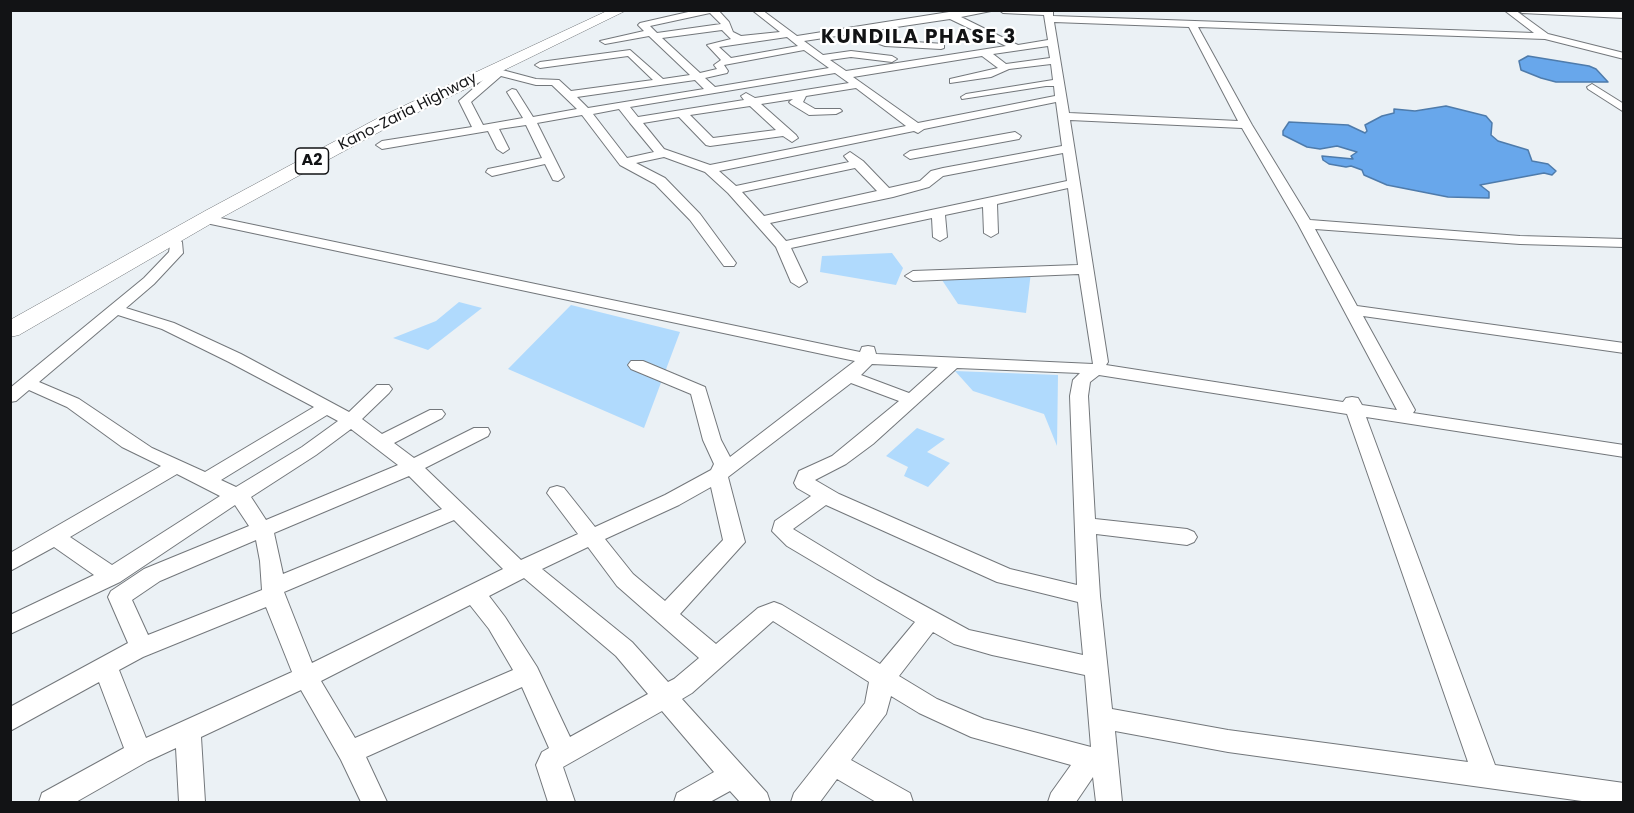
<!DOCTYPE html>
<html>
<head>
<meta charset="utf-8">
<style>
  body { margin:0 }
  #map { position:relative; width:1634px; height:813px; overflow:hidden; background:#ebf1f5; font-family:Poppins,sans-serif }
  canvas { display:block }
  .frame { position:absolute; inset:0; border:12px solid #121315; pointer-events:none }
</style>
</head>
<body>
<div id="map">
<canvas width="1634" height="813"></canvas>
<div class="frame"></div>
</div>
<script>
const g = document.querySelector('canvas').getContext('2d');
g.lineJoin = 'round';
function fill(path, color) {
  g.fillStyle = color;
  g.fill(path, 'evenodd');
}
function toPath(rows) {
  const path = new Path2D();
  for (const r of rows) {
    path.moveTo(r[0], r[1]);
    for (let i = 2; i < r.length; i += 2) path.lineTo(r[i], r[i + 1]);
  }
  return path;
}
function trace(path, color, width, dash) {
  g.strokeStyle = color;
  g.lineWidth = width;
  g.lineCap = dash ? 'butt' : 'round';
  g.setLineDash(dash || []);
  g.stroke(path);
}
function write(font, color, halo, rows, align = 'center') {
  g.font = font + ' Poppins,sans-serif';
  g.lineWidth = 4.5;
  g.setLineDash([]);
  g.textBaseline = 'middle';
  g.strokeStyle = halo;
  g.fillStyle = color;
  for (const [text, x, y, turn = 0] of rows) {
    g.save();
    g.translate(x, y);
    g.rotate((+turn || 0) * Math.PI / 180);
    g.textAlign = isNaN(turn) ? turn : align;
    if (halo) g.strokeText(text, 0, 0);
    g.fillText(text, 0, 0);
    g.restore();
  }
}
fill(toPath([
  [892,253,903,268,896,285,820,272,822,256],
  [1031,272,1026,313,958,304,940,277],
  [459,302,482,308,428,350,393,338,436,321],
  [571,305,680,332,644,428,508,369],
  [955,371,1058,375,1057,446,1044,414,973,391],
  [917,428,945,439,927,452,950,463,928,487,904,476,908,467,886,456]
]), '#b0dafd');
const water = toPath([
  [1528,56,1589,66,1596,69,1608,82,1556,82,1541,78,1521,70,1519,61,1528,56],
  [1446,106,1486,116,1492,123,1491,135,1498,141,1528,150,1532,161,1548,164,1556,171,1552,175,1544,173,1480,185,1489,192,1489,198,1448,197,1387,185,1364,175,1362,170,1351,166,1346,167,1329,164,1323,160,1322,156,1353,159,1351,156,1357,152,1337,146,1320,149,1307,147,1283,135,1283,131,1289,122,1348,125,1365,133,1367,131,1365,125,1382,116,1394,113,1394,109,1415,111,1446,106]
]);
fill(water, '#68a7eb');
trace(water, '#4e7bab', 1.5);
const minor = toPath([
  [697,10,718,10,729,22,733,32,741,36,780,32,752,10,762,10,797,36,949,12,996,10,961,17,1018,45,1048,40,1044,15,1003,13,999,10,1053,10,1053,16,1534,33,1504,10,1515,10,1548,34,1624,53,1624,59,1545,39,1198,27,1252,125,1310,220,1520,236,1624,239,1624,247,1520,244,1315,229,1357,306,1624,343,1624,353,1363,316,1415,410,1413,413,1624,445,1624,457,1366,417,1495,765,1624,783,1624,802,1589,802,1228,752,1115,731,1122,802,1096,802,1093,777,1076,802,1048,802,1051,793,1071,765,971,737,919,713,891,696,886,714,851,760,910,793,913,802,876,802,837,779,820,802,791,802,794,793,865,703,869,682,773,621,692,693,682,699,767,793,770,802,740,802,730,791,710,802,674,802,677,793,714,772,662,711,563,767,575,802,548,802,536,765,542,752,549,748,522,687,366,757,387,802,361,802,341,760,301,690,201,737,205,802,179,802,176,748,148,761,76,802,39,802,42,793,124,748,99,682,10,731,10,707,128,643,108,597,111,591,144,569,249,526,235,505,120,582,10,634,10,615,94,575,54,547,10,571,10,553,161,466,122,447,67,407,29,390,16,401,10,402,10,388,144,278,169,252,170,246,163,239,165,236,175,236,182,242,183,253,154,284,126,308,174,323,241,354,349,412,377,385,389,385,392,389,389,393,362,419,382,434,430,410,442,410,445,414,442,418,394,443,414,458,474,428,488,428,490,432,488,436,425,468,521,560,578,534,547,493,550,488,557,486,564,488,595,527,665,495,711,470,714,464,703,440,691,394,631,369,628,365,631,361,643,361,705,387,721,440,730,457,855,361,206,223,199,219,201,216,206,215,860,352,862,347,868,346,874,347,876,354,1093,364,1079,274,913,281,905,276,913,271,1078,265,1068,188,997,204,998,233,991,237,984,233,983,207,945,215,947,237,940,241,933,237,932,218,791,248,807,282,799,287,791,282,776,247,728,193,705,172,664,157,636,163,665,178,700,214,736,263,734,266,724,266,690,220,655,184,620,165,582,115,537,123,564,177,558,181,553,180,545,164,492,176,486,172,488,169,542,158,526,125,499,129,509,149,503,153,497,149,488,131,382,149,376,145,382,141,472,127,459,101,491,73,486,70,491,67,536,79,559,80,571,91,653,80,628,56,540,68,535,65,540,62,630,50,663,79,690,75,649,36,605,44,600,41,644,31,638,25,640,23,697,10],
  [710,13,721,24,657,33,650,26,710,13],
  [950,19,1006,46,846,71,830,60,851,57,892,62,897,59,892,56,851,51,823,55,804,41,850,34,885,46,941,49,944,48,944,44,886,40,863,32,950,19],
  [1054,22,1189,27,1238,121,1069,113,1054,22],
  [722,30,731,39,707,45,721,60,714,65,717,69,700,73,662,38,722,30],
  [787,37,798,46,731,58,719,47,787,37],
  [1048,46,1050,58,1006,64,993,54,1048,46],
  [804,50,829,68,715,87,705,78,727,73,728,71,724,65,804,50],
  [982,56,998,68,950,79,950,83,991,77,1009,69,1051,64,1053,80,966,94,961,97,962,99,1046,86,1054,86,1055,96,918,123,853,77,982,56],
  [835,73,849,83,755,98,746,93,741,96,744,100,638,117,630,107,835,73],
  [501,76,536,85,552,85,577,109,533,117,516,90,512,89,507,92,523,118,483,125,471,102,501,76],
  [695,80,704,89,588,108,577,97,695,80],
  [856,88,906,126,710,165,664,149,643,123,679,117,706,145,710,146,783,136,792,142,798,138,796,135,761,104,793,99,789,102,791,104,809,115,836,114,842,111,840,109,815,109,803,102,806,96,856,88],
  [1056,102,1062,146,943,168,931,171,920,181,889,188,863,161,850,152,844,156,849,162,736,186,719,171,914,131,918,133,924,129,1056,102],
  [750,106,776,130,713,138,690,115,750,106],
  [619,109,630,123,654,152,627,158,593,114,619,109],
  [1070,120,1242,128,1298,224,1397,410,1362,405,1358,398,1352,397,1346,398,1343,402,1106,365,1108,362,1070,120],
  [1063,153,1067,181,786,241,770,223,893,197,929,187,943,176,1063,153],
  [855,168,877,191,764,216,742,192,855,168],
  [118,315,162,329,229,362,314,407,205,472,152,448,79,399,39,382,118,315],
  [872,364,938,367,909,393,861,375,872,364],
  [957,368,1080,373,1073,380,1070,396,1077,585,1010,569,839,494,815,480,846,464,873,444,957,368],
  [1099,375,1347,414,1468,762,1228,730,1112,709,1100,596,1096,534,1187,545,1194,542,1197,537,1194,532,1187,529,1095,519,1088,396,1090,382,1099,375],
  [851,383,899,401,832,456,799,471,794,483,797,488,811,496,775,521,772,531,787,546,915,622,880,664,782,605,774,602,758,608,716,644,680,614,745,542,728,477,851,383],
  [327,415,338,421,302,447,236,487,221,480,327,415],
  [351,429,398,465,266,520,251,497,316,455,351,429],
  [177,474,220,496,112,565,70,537,177,474],
  [409,476,442,509,283,574,274,533,409,476],
  [711,487,723,540,665,601,633,574,605,539,679,505,711,487],
  [826,505,997,582,1078,602,1083,655,969,630,877,580,793,529,826,505],
  [454,520,503,569,312,663,284,592,454,520],
  [256,540,260,561,262,590,148,635,132,600,160,581,256,540],
  [588,547,617,586,699,658,674,679,668,682,632,642,542,569,588,547],
  [524,578,616,656,648,694,570,737,537,667,505,617,489,596,524,578],
  [470,605,489,629,513,670,355,738,321,681,470,605],
  [266,607,292,672,146,738,119,670,143,657,266,607],
  [933,632,954,644,992,655,1085,675,1091,747,984,719,937,699,899,676,933,632],
  [1518,10,1624,12,1624,18,1522,13,1518,10],
  [1592,84,1624,104,1624,112,1588,89,1587,87,1592,84],
  [1015,132,1021,136,1019,139,910,159,904,155,910,151,1015,132]
]);
const highway = toPath([
  [609,10,627,10,392,125,219,219,19,335,10,337,10,320,205,211,380,117,609,10]
]);
trace(minor, '#73777b', 2);
trace(highway, '#73777b', 1);
fill(minor, '#fff');
fill(highway, '#fff');
write('15px', '#121315', '#fff', [
  ["Kano-Zaria Highway",408,112,-27]
]);
for (const [x, y, w] of [
  [312,161,33]
]) {
  const box = new Path2D();
  box.roundRect(x - w / 2, y - 13, w, 26, 4.5);
  g.fillStyle = '#fff';
  g.fill(box);
  trace(box, '#121315', 1.5);
}
write('bold 16px', '#121315', null, [
  ["A2",312,161]
]);
g.letterSpacing = '1.5px';
write('bold 20px', '#121315', '#fff', [
  ["KUNDILA PHASE 3",919,38]
]);
g.letterSpacing = '0px';
</script>
</body>
</html>
